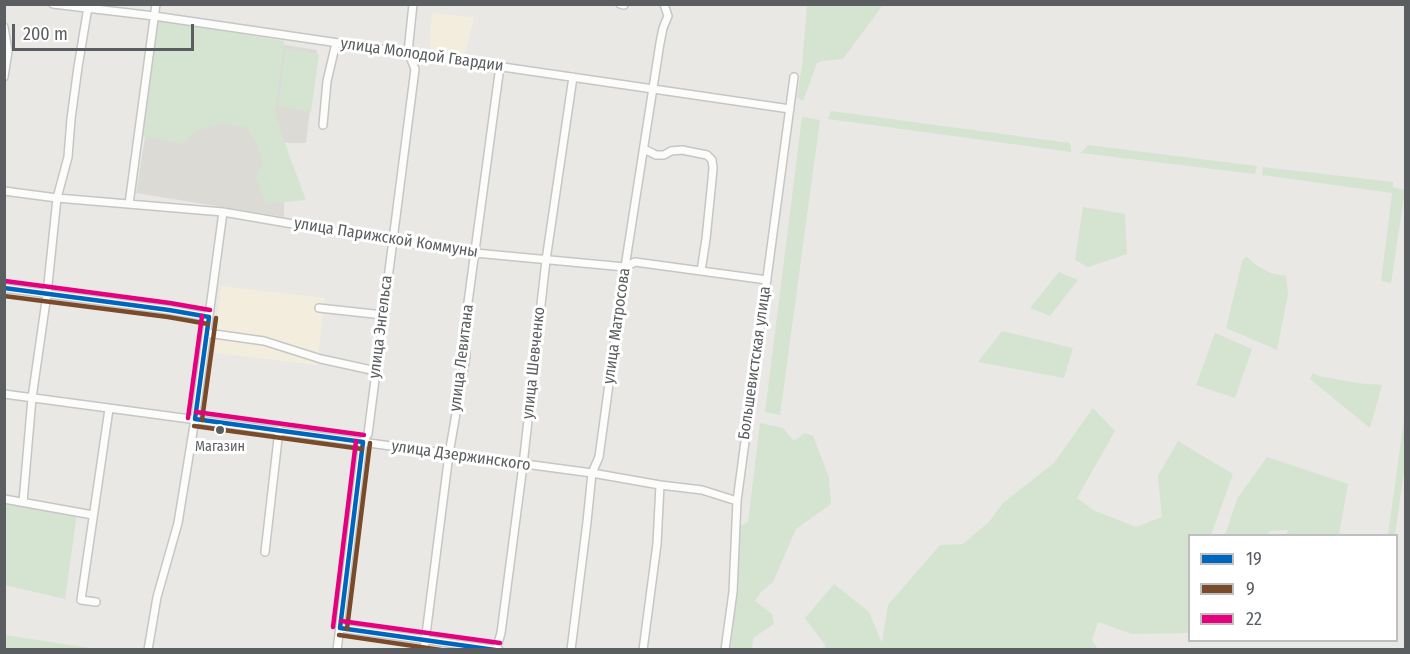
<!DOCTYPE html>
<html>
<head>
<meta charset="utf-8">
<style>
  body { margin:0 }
  #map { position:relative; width:1410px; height:654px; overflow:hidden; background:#e9e8e4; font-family:"Fira Sans Condensed",sans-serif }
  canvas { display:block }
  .frame { position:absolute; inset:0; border:6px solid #5a5e61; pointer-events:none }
  .legend { position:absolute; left:1188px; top:534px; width:210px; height:108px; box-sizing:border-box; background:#fff; border:2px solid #bdbfc0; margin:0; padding:8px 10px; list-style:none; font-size:18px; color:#5a5e61 }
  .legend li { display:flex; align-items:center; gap:12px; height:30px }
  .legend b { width:30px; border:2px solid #bdbfc0 }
  .scale { position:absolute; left:12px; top:24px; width:182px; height:27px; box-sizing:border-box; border:3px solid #5a5e61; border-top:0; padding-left:8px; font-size:18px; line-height:21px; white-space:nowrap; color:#5a5e61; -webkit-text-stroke:4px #fff; paint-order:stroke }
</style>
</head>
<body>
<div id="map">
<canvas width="1410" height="654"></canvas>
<div class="frame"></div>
<ul class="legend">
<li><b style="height:8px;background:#0065bd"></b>19</li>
<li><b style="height:8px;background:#7a4b2a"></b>9</li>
<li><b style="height:8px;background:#e5007d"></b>22</li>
</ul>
<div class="scale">200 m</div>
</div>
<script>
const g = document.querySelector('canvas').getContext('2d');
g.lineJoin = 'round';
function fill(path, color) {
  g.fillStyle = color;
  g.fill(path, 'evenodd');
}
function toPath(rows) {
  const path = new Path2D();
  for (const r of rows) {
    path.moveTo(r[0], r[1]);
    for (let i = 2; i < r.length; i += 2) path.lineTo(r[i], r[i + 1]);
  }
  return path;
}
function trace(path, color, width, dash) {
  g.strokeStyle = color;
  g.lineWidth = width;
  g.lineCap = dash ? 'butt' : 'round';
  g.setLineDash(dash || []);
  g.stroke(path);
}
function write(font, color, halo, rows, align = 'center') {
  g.font = font + ' "Fira Sans Condensed",sans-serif';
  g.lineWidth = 6;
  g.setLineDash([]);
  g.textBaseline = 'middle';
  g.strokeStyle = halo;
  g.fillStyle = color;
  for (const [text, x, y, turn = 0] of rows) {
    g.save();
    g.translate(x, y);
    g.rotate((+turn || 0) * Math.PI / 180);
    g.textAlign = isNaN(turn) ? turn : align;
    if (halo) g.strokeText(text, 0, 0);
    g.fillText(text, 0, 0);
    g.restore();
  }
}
fill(toPath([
  [432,13,474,17,464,58,429,55],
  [221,286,325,298,317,365,214,353]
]), '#f2eddd');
fill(toPath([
  [163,26,317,50,306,143,285,143,284,217,136,193]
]), '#dcdad4');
fill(toPath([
  [807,5,882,5,880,9,843,59,822,61,817,63,803,101,797,97,802,66],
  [158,20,284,41,283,55,275,113,288,152,306,200,265,204,256,177,262,163,258,145,246,127,221,124,196,131,183,144,141,136],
  [286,49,319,54,311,112,278,106],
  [831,111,1070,143,1071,152,828,119],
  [802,117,820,120,780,415,765,412],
  [1088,145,1257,166,1255,174,1081,153],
  [1263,167,1393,182,1393,187,1405,190,1391,283,1381,281,1392,193,1262,175],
  [1083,207,1125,214,1127,254,1088,267,1075,260],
  [1246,256,1256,265,1270,273,1286,276,1288,294,1277,350,1226,328,1242,262],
  [1059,272,1078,280,1050,316,1030,308],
  [1002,331,1073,348,1064,378,978,362],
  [1215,333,1252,349,1235,398,1196,385],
  [1313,373,1319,376,1357,383,1382,385,1370,428,1310,379],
  [1093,408,1115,431,1077,498,1093,510,1136,527,1162,517,1158,476,1178,441,1233,474,1211,535,1190,536,1188,633,1132,634,1098,622,1092,640,1098,649,825,649,825,645,805,618,834,584,869,612,882,643,888,605,940,545,963,544,989,522,1003,503,1054,463],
  [1405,412,1405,464,1395,535,1388,535],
  [760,423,783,428,794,441,805,433,813,436,829,477,831,504,796,529,773,582,761,592,755,601,772,614,774,624,753,638,752,649,731,650,735,604,740,526,748,522],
  [1267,457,1348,484,1339,535,1285,535,1289,530,1270,531,1267,535,1225,535,1237,499],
  [4,501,77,513,65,599,5,585],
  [5,635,96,649,5,649]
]), '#d4e4d0');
const minor = toPath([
  [53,4,154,16,790,109],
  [620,4,624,5],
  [4,27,8,51,4,77],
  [323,125,327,81,336,43],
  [644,149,656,155,664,155,671,151,682,150,707,155,712,160,713,168,712,180,706,239,701,271],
  [4,191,57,198,223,212,392,241,475,253,625,267,635,262,767,280],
  [129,204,156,4],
  [4,288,169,310,209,317],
  [319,308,383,315],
  [207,333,264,341,321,359,376,371],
  [4,394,592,473,660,485,702,490,737,501],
  [4,499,93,515],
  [23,502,32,398,47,294,57,198,68,157,71,119,78,67,88,7],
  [265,552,279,430],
  [96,602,81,600,109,409],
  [340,628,499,650],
  [148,650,157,597,178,523,195,419,223,212],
  [337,650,363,442,368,434,415,69,408,52,413,4],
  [424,650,449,454,466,356,464,332,500,66],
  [496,650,501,633,523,465,546,260,573,77],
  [571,650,587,522,592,473,599,457,625,267,660,43,663,28,668,16,664,4],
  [643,650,657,544,660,485],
  [725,650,733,592,737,501,794,77]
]);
trace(minor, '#c6c6c6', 10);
trace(minor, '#fcfcfb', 7);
trace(toPath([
  [4,288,169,310,209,317],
  [195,419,363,442],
  [195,419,209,317],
  [340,628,363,442],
  [340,628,495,650]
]), '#0065bd', 4.5);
trace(toPath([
  [4,296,168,317,208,324],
  [202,420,216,318],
  [194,426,362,449],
  [347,629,370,443],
  [339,635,441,650]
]), '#7a4b2a', 4.5);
trace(toPath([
  [5,281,170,303,210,310],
  [196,412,364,435],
  [188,418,202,316],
  [341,621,500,643],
  [333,627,356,441]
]), '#e5007d', 4.5);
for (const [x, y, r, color] of [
  [220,430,5,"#5a5e61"]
]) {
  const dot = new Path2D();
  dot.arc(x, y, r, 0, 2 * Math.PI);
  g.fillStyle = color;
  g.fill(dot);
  trace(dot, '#fff', 2);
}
write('14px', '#5a5e61', '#fff', [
  ["Магазин",220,447]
]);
write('16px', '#5a5e61', '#fff', [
  ["улица Молодой Гвардии",422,55,8],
  ["улица Парижской Коммуны",386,238,9],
  ["улица Матросова",617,326,-82],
  ["улица Энгельса",381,327,-83],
  ["улица Левитана",462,358,-83],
  ["улица Шевченко",534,363,-84],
  ["Большевистская улица",755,363,-82],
  ["улица Дзержинского",461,456,8]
]);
</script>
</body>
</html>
